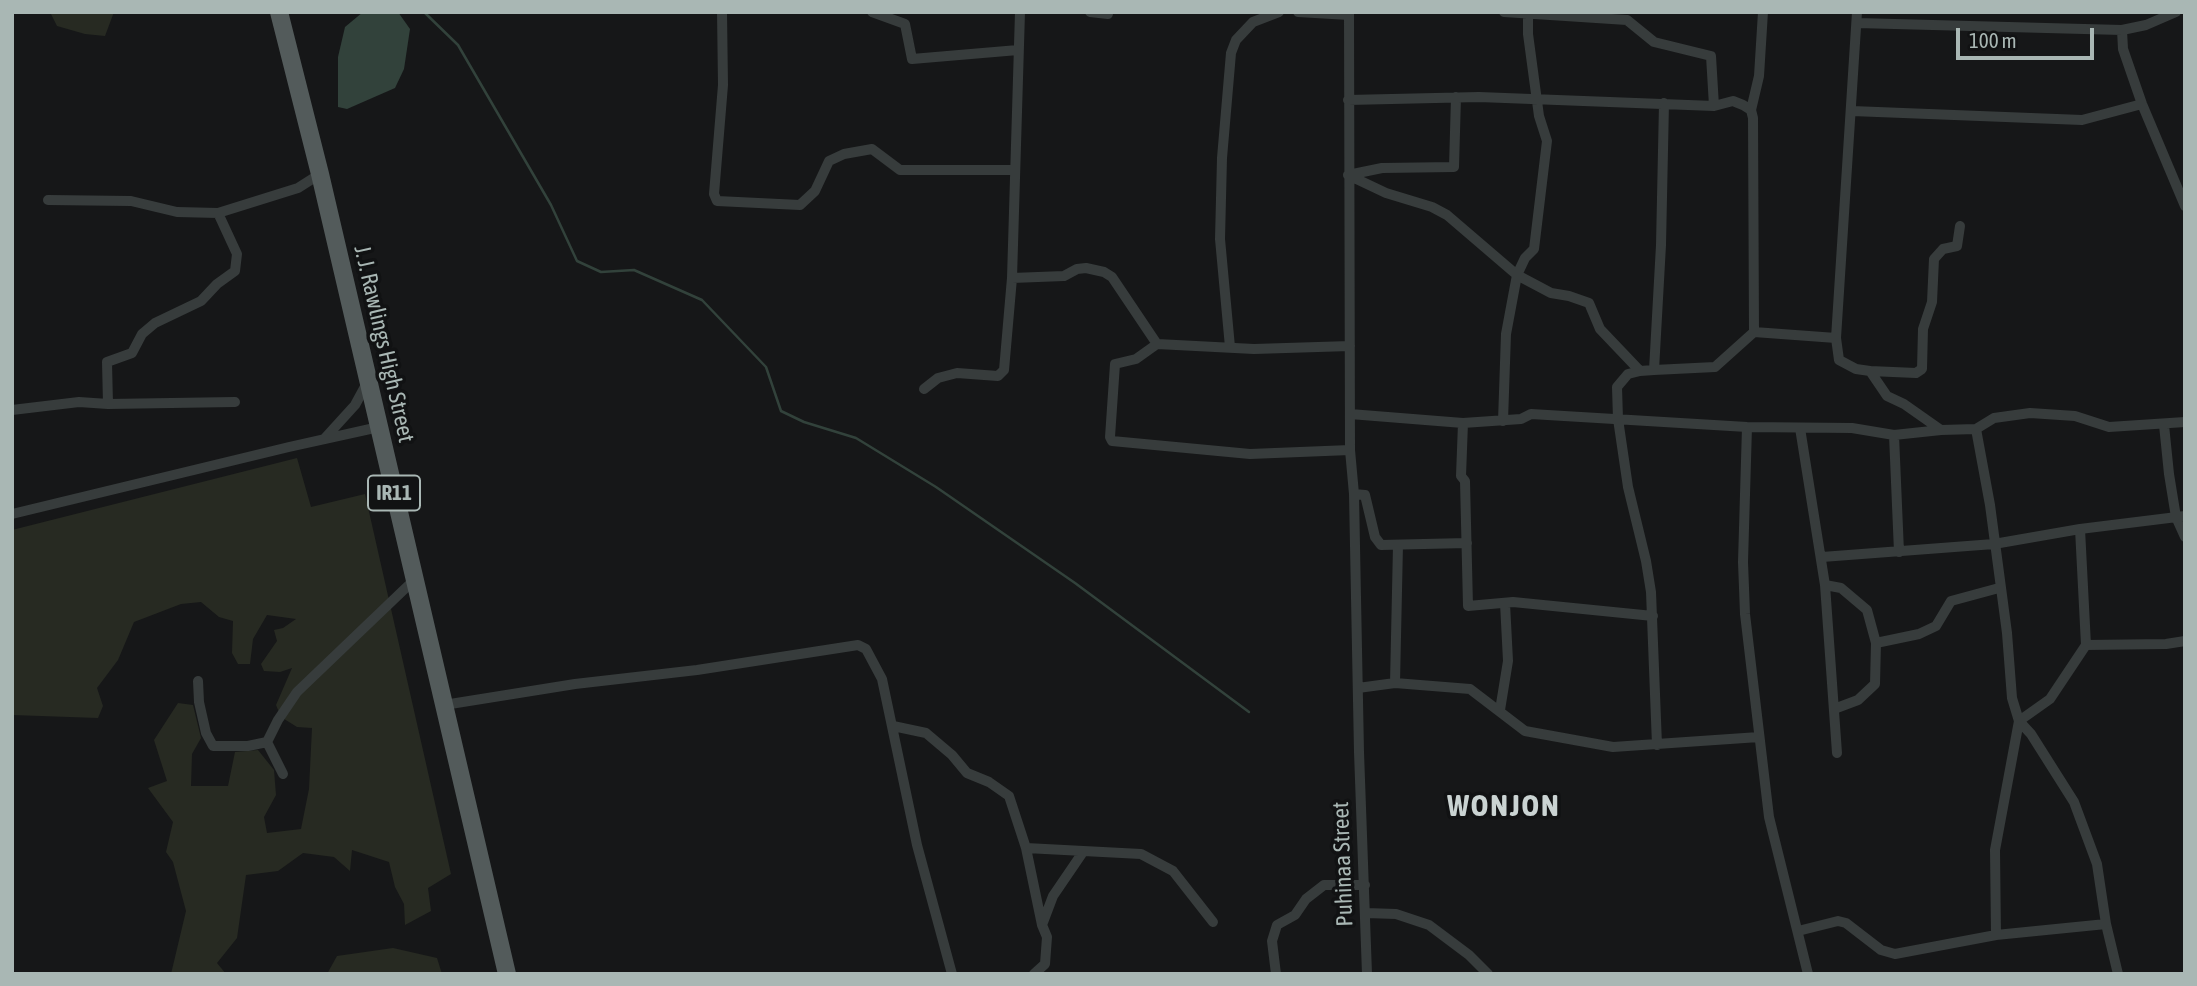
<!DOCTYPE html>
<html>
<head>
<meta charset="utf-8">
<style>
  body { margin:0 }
  #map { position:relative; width:2197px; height:986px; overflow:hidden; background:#161718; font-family:"Asap Condensed",sans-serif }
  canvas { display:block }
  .frame { position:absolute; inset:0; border:14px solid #a9b7b4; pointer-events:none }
  .scale { position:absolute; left:1956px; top:28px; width:138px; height:32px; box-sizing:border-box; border:4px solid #a9b7b4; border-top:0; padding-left:9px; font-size:21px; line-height:24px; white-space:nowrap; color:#a9b7b4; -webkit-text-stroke:5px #111213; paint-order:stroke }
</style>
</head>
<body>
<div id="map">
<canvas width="2197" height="986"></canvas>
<div class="frame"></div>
<div class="scale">100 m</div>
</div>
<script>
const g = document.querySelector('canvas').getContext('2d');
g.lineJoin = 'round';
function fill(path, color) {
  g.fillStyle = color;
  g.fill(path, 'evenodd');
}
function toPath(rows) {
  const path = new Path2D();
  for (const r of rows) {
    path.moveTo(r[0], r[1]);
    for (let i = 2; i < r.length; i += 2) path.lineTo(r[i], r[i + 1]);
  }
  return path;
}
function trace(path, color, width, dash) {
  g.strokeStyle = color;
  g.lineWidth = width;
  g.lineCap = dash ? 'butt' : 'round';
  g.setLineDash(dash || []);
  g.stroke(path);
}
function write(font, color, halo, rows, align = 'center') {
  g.font = font + ' "Asap Condensed",sans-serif';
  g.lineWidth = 7;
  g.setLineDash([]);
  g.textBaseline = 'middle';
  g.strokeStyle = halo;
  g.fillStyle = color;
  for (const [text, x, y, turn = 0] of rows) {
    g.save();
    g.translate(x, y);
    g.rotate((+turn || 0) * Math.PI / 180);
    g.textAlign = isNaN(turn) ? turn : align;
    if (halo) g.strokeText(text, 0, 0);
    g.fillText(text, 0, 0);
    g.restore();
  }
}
fill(toPath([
  [50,12,114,12,105,36,85,34,57,26],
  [297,458,311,507,365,494,451,874,428,888,431,911,405,925,404,904,395,887,389,862,352,850,350,871,334,857,303,853,278,871,246,875,237,938,217,963,226,974,171,974,186,911,173,862,166,852,173,822,148,788,167,781,154,740,178,703,193,705,201,738,192,754,191,786,228,786,235,752,258,750,274,770,276,795,264,817,267,833,301,829,309,789,312,728,297,727,281,717,276,705,292,668,280,672,264,671,261,664,277,641,274,630,283,628,296,619,267,615,253,639,250,664,238,664,232,653,233,621,219,617,201,602,181,604,134,622,118,660,97,688,103,706,98,718,12,715,12,530],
  [393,948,437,958,442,974,327,974,337,956]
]), '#272a22');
fill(toPath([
  [363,12,398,12,410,29,404,69,395,88,347,109,338,107,338,57,345,27]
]), '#32423b');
trace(toPath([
  [424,12,458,45,551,205,577,261,601,272,634,270,702,300,766,367,781,411,804,422,856,438,936,487,1075,583,1249,712]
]), '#32423b', 2.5);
trace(toPath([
  [722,12,723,85,714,194,717,201,800,205,815,191,829,161,844,154,872,149,900,170,1015,170],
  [872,12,905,24,912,59,1018,50],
  [1090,12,1108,14],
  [1298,12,1349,15],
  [1349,12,1350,450,1354,494,1359,752,1367,974],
  [1504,12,1627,20,1654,42,1711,56,1714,106],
  [1857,12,1836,338,1839,360,1856,369,1870,371,1916,373,1922,369,1923,329,1932,302,1934,259,1943,249,1957,246,1960,226],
  [1857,23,2122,30,2146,25,2176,12],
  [2122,30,2123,49,2142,104,2185,206],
  [1348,100,1479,97,1714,106,1733,101,1743,105,1751,110,1753,118,1754,332],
  [1751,110,1759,76,1763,12],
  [1852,111,2082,120,2142,104],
  [1348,175,1386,193,1432,207,1447,215,1517,275,1551,293,1569,296,1589,303,1600,329,1640,371,1628,374,1617,387,1618,419,1628,487,1646,561,1651,592,1657,745],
  [1348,175,1382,168,1454,167,1456,97],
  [48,200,131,201,177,212,218,213],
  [1012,278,1064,276,1077,269,1086,268,1104,272,1112,277,1157,344,1254,349,1350,346],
  [1157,344,1136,359,1115,364,1110,437,1112,441,1250,454,1350,450],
  [1230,347,1220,239,1222,158,1231,53,1236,40,1253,22,1279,12],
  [1654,370,1715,367,1754,332,1836,338],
  [1640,371,1654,370,1661,245,1664,103],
  [1870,371,1887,396,1904,404,1941,430],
  [924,389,938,378,957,373,998,376,1004,370,1012,278,1020,12],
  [108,404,107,362,132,353,142,334,155,323,201,301,217,284,235,271,237,254,218,213,298,188,320,174],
  [12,410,79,402,108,404,235,402],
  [1350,414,1463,423,1521,419,1531,414,1747,427,1852,428,1894,435,1941,430,1976,429,1994,418,2030,413,2075,416,2109,427,2185,422],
  [1503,421,1506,334,1517,275,1525,258,1534,249,1547,141,1539,116,1528,34,1528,12],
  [1463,423,1461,476,1465,481,1468,606,1513,602,1653,616],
  [2164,425,2169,474,2176,517,2185,537],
  [1747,427,1743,562,1745,614,1769,817,1808,974],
  [1800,428,1825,585,1837,753],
  [1976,429,1990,505,2007,633,2012,698,2019,721,2031,734,2074,802,2097,864,2106,924,2118,974],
  [1894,435,1899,552],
  [325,438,355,405,367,383],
  [1354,494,1365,495,1375,537,1381,545,1467,543],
  [12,514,289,447,379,427],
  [1822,557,1994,544,2080,529],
  [1825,585,1841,588,1867,610,1876,643,1919,634,1936,626,1951,601,1999,588],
  [2086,645,2166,644,2185,641],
  [198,681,199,702,206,733,213,746,248,746,267,742,278,720,297,692,413,581],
  [1395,683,1470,689,1525,731,1613,747,1759,737],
  [1358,688,1395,683,1398,545],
  [444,705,575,684,697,670,858,645,866,649,882,679,917,845,952,974],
  [1834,709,1858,700,1875,684,1876,643],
  [1500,710,1508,661,1505,603],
  [893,726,926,733,952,755,967,773,989,782,1009,796,1026,848,1042,925,1047,937,1045,964,1034,974],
  [267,742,283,774],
  [1026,848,1141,854,1173,871,1213,922],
  [1366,913,1396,914,1429,925,1469,955,1488,974],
  [1042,925,1053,896,1083,852],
  [1798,931,1838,921,1846,923,1881,950,1895,954,1996,935,2106,924],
  [1996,935,1995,850,2019,721,2050,699,2086,645,2080,529,2185,516],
  [1276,974,1272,941,1277,925,1295,915,1306,899,1324,885,1365,885]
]), '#373c3c', 10);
trace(toPath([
  [279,12,320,174,507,974]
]), '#535b5b', 18);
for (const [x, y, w] of [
  [394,493,52]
]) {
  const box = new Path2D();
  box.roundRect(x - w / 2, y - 17.5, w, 35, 5);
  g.fillStyle = '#111213';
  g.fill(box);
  trace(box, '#a9b7b4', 2);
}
write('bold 21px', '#a9b7b4', null, [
  ["IR11",394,493]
]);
write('23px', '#a9b7b4', '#111213', [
  ["J. J. Rawlings High Street",384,344,77],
  ["Puhinaa Street",1343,864,-92]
]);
g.letterSpacing = '2px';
write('bold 30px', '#cad3d2', '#111213', [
  ["WONJON",1504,807]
]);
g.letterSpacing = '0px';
</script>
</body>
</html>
